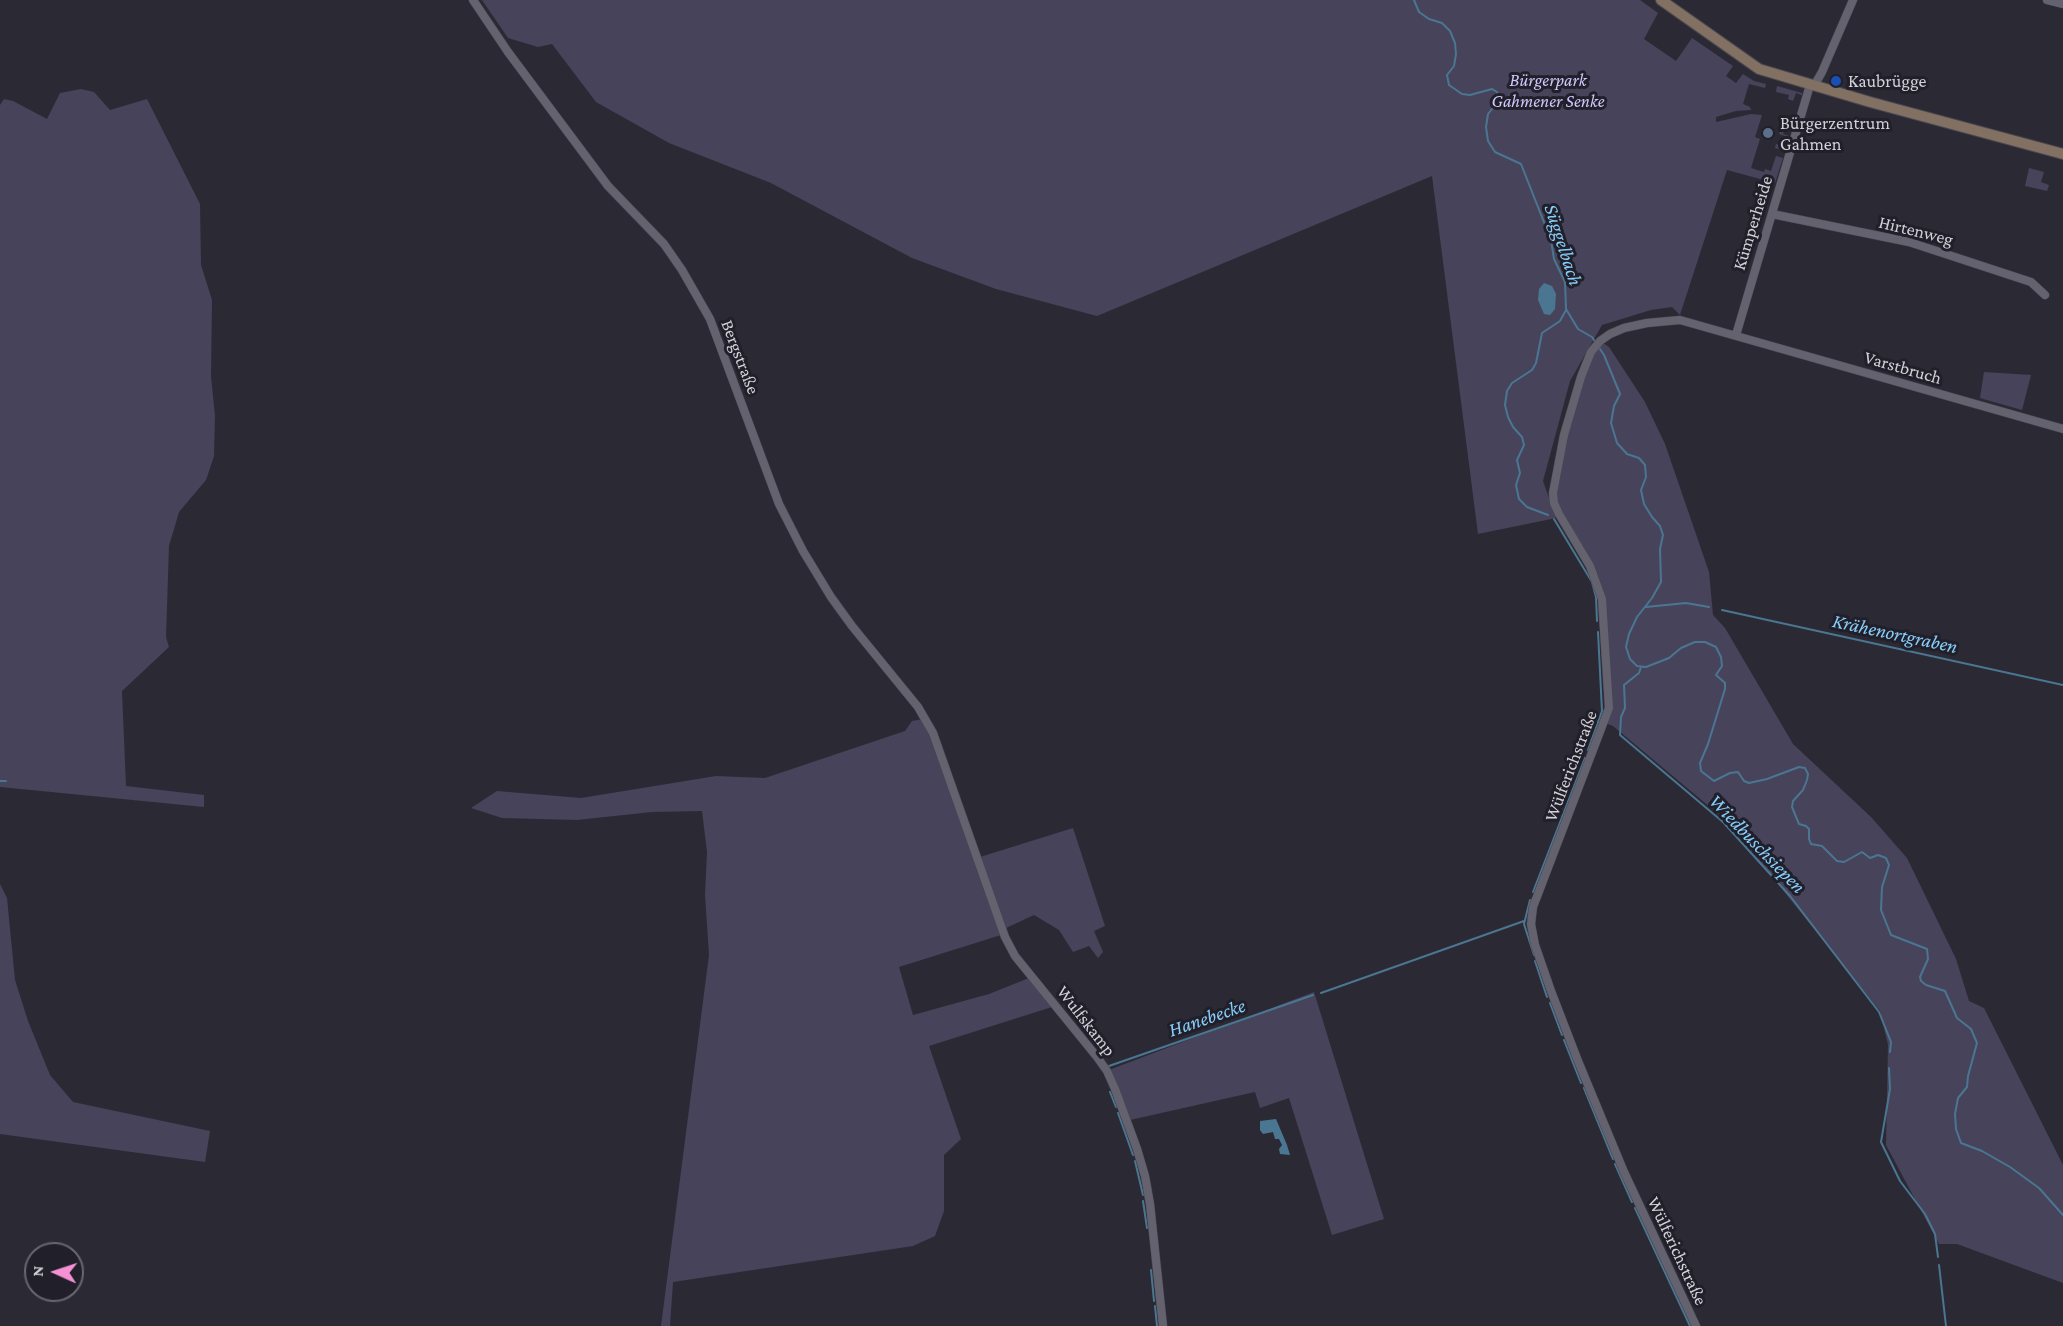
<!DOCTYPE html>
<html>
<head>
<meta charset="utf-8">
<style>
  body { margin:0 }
  #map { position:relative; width:2063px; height:1326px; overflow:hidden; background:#2b2a34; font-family:"Crimson Pro",serif }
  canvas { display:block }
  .north { position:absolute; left:24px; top:1242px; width:60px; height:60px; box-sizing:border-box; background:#21202a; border:2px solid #686770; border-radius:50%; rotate:273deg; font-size:16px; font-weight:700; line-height:24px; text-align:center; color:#d2d1d8 }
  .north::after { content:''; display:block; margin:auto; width:21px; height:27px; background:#f591d2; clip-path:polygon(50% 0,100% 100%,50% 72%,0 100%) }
</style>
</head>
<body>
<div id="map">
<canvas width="2063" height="1326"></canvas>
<div class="north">N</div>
</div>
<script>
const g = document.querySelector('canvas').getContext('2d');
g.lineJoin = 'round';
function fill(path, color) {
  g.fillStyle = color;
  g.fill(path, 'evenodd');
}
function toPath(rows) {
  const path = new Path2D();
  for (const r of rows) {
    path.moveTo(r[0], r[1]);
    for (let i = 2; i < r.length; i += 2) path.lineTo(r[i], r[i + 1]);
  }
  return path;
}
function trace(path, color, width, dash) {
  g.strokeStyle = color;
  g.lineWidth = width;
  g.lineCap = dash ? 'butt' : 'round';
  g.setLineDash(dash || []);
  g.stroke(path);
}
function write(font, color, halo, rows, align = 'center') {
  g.font = font + ' "Crimson Pro",serif';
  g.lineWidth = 6;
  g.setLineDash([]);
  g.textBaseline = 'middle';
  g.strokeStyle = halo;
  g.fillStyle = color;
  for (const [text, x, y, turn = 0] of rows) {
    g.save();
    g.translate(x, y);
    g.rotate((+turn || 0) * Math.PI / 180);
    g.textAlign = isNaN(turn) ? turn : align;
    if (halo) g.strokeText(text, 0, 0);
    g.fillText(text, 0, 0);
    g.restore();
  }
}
fill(toPath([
  [482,0,1640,0,1658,13,1644,39,1676,61,1692,38,1733,66,1726,76,1736,83,1743,74,1754,81,1766,84,1765,88,1749,84,1743,104,1750,107,1751,110,1736,111,1716,117,1716,122,1751,114,1762,115,1755,137,1760,139,1751,168,1764,172,1765,169,1771,171,1776,156,1783,158,1775,183,1727,170,1680,315,1672,307,1651,310,1602,325,1570,381,1543,481,1556,518,1478,534,1432,176,1097,316,996,289,912,258,771,183,669,143,596,102,552,44,538,47,508,38],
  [1777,86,1802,93,1802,95,1796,93,1793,101,1788,99,1789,95,1776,92],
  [81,89,94,92,110,110,147,99,200,204,201,265,212,300,211,376,215,416,214,456,206,480,179,512,169,546,166,637,169,647,122,691,126,786,204,795,204,807,0,787,0,105,4,99,13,101,47,119,60,93],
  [1784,119,1788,120,1783,134,1789,136,1785,151,1775,148,1776,144,1782,145,1785,136,1779,134],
  [2029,168,2044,172,2041,182,2049,185,2047,191,2025,186],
  [1603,343,1609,347,1645,402,1665,444,1709,572,1713,615,1725,628,1793,744,1871,817,1907,858,1956,959,1969,1001,1984,1008,2063,1165,2063,1283,1957,1244,1939,1244,1886,1145,1888,1045,1880,1011,1729,823,1613,726,1605,723,1603,599,1564,517,1553,490,1581,382,1593,354],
  [1984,372,2031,375,2022,410,1980,398],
  [923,719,934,744,1001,935,899,967,913,1015,989,994,1029,978,1052,1007,929,1046,961,1139,944,1155,944,1211,935,1236,913,1246,673,1282,670,1326,661,1326,709,955,705,895,707,852,702,811,652,812,577,820,502,818,471,808,497,791,581,798,716,776,765,778,905,731,912,721],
  [1073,828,1105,926,1094,931,1103,952,1098,958,1089,946,1073,952,1059,930,1034,915,1006,928,980,857],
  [0,884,7,898,15,980,28,1021,50,1075,73,1102,210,1131,205,1162,0,1134],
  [1314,992,1384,1219,1332,1235,1289,1098,1260,1108,1255,1092,1130,1120,1109,1070]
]), '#47435b');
fill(toPath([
  [1544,283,1552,286,1556,294,1555,309,1550,315,1544,314,1538,300,1539,289],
  [1276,1119,1287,1145,1290,1155,1280,1154,1279,1149,1282,1145,1279,1139,1275,1139,1273,1132,1263,1134,1260,1130,1260,1121]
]), '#4a7692');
trace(toPath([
  [1414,0,1419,12,1429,19,1442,23,1450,31,1455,43,1456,54,1454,66,1447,75,1449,85,1462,94,1470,95,1492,89,1497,92,1498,96,1496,104,1488,114,1486,127,1488,141,1495,152,1521,164,1551,240,1554,259,1565,282,1566,309,1578,329,1592,337,1604,355,1620,394,1614,406,1611,423,1617,443,1627,454,1639,458,1645,465,1646,477,1641,490,1644,504,1652,517,1660,526,1663,535,1660,549,1661,582,1652,598,1637,617,1629,634,1626,647,1630,659,1637,666,1646,667,1669,658,1681,648,1695,642,1705,642,1716,647,1721,657,1722,666,1716,675,1725,683,1725,689,1708,744,1700,763,1701,771,1714,781,1730,773,1738,772,1744,781,1749,783,1767,779,1799,767,1805,768,1808,774,1807,780,1803,790,1793,801,1792,807,1799,824,1806,826,1809,829,1809,839,1811,844,1822,846,1837,861,1844,862,1862,852,1870,858,1878,855,1886,858,1889,865,1882,887,1881,910,1891,935,1927,949,1928,959,1920,977,1921,981,1926,985,1945,991,1957,1018,1971,1029,1977,1043,1968,1076,1967,1087,1958,1098,1955,1114,1956,1129,1961,1143,1982,1151,2010,1167,2039,1188,2063,1215],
  [1548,515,1527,507,1519,499,1516,485,1520,473,1517,460,1524,445,1522,437,1513,427,1508,417,1505,405,1507,391,1512,383,1532,370,1536,363,1542,333,1560,321,1566,310],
  [1554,519,1592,582,1596,597,1597,621],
  [1646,607,1686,603,1709,607],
  [1722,610,2063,685],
  [1641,667,1639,673,1624,685,1625,708,1621,717,1620,735,1723,822,1790,896,1879,1012,1891,1042,1890,1052],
  [1588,750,1602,711,1598,632],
  [0,781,6,781],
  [1533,892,1585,758],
  [1530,900,1524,924,1534,955],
  [1535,961,1547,997],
  [1321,993,1524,921],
  [1550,1003,1562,1035],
  [1564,1040,1581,1083],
  [1109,1066,1313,995],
  [1889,1068,1890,1089,1881,1142,1900,1181,1925,1214,1935,1234,1938,1257],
  [1584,1088,1613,1159],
  [1110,1092,1116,1107],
  [1118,1113,1133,1155],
  [1135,1161,1143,1195],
  [1615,1164,1632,1202],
  [1143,1201,1147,1228],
  [1635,1208,1690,1326],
  [1939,1265,1946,1326],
  [1151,1270,1154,1301],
  [1155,1306,1157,1326]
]), '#4a7692', 2);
const street = toPath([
  [473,0,508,52,608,186,664,244,682,270,710,319,779,504,803,551,831,597,852,626,918,707,933,733,1005,937,1015,956,1097,1057,1107,1071,1115,1089,1137,1149,1145,1176,1150,1204,1163,1326],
  [2047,0,2063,4],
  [1814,86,1822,72,1853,0],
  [1772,214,1909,242,2031,282,2045,295],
  [1736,335,1810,85],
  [1696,1326,1624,1172,1578,1061,1551,991,1535,945,1531,924,1533,907,1609,708,1602,599,1590,566,1559,514,1554,503,1553,493,1564,435,1581,377,1591,352,1600,341,1610,334,1624,328,1647,323,1680,320,2063,429]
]);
const secondary = toPath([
  [1661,0,1759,69,1870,102,2063,154]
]);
trace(street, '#494750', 9);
trace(secondary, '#494750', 12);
trace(street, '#63626e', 8);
trace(secondary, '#827162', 10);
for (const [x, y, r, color] of [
  [1836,81,6,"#1a4fb4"],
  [1768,133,6,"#5c6f8a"]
]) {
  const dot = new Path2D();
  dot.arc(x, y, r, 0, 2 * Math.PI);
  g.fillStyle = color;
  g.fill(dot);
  trace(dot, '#21202a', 2);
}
write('italic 18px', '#cfc7fe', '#21202a', [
  ["Bürgerpark",1548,80],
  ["Gahmener Senke",1548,101]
]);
write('18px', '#d2d1d8', '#21202a', [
  ["Kaubrügge",1848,81],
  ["Bürgerzentrum",1780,123],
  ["Gahmen",1780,144]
], 'left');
write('18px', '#d2d1d8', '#21202a', [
  ["Kümperheide",1753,223,-73],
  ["Hirtenweg",1916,231,14],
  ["Bergstraße",740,357,69],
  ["Varstbruch",1903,368,16],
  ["Wülferichstraße",1571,766,-69],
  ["Wulfskamp",1086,1021,52],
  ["Wülferichstraße",1677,1251,65]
]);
write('italic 20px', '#87cefb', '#21202a', [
  ["Süggelbach",1563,245,72],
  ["Krähenortgraben",1895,634,12],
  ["Wiedbuschsiepen",1757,844,46],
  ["Hanebecke",1207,1018,-19]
]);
</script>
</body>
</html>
